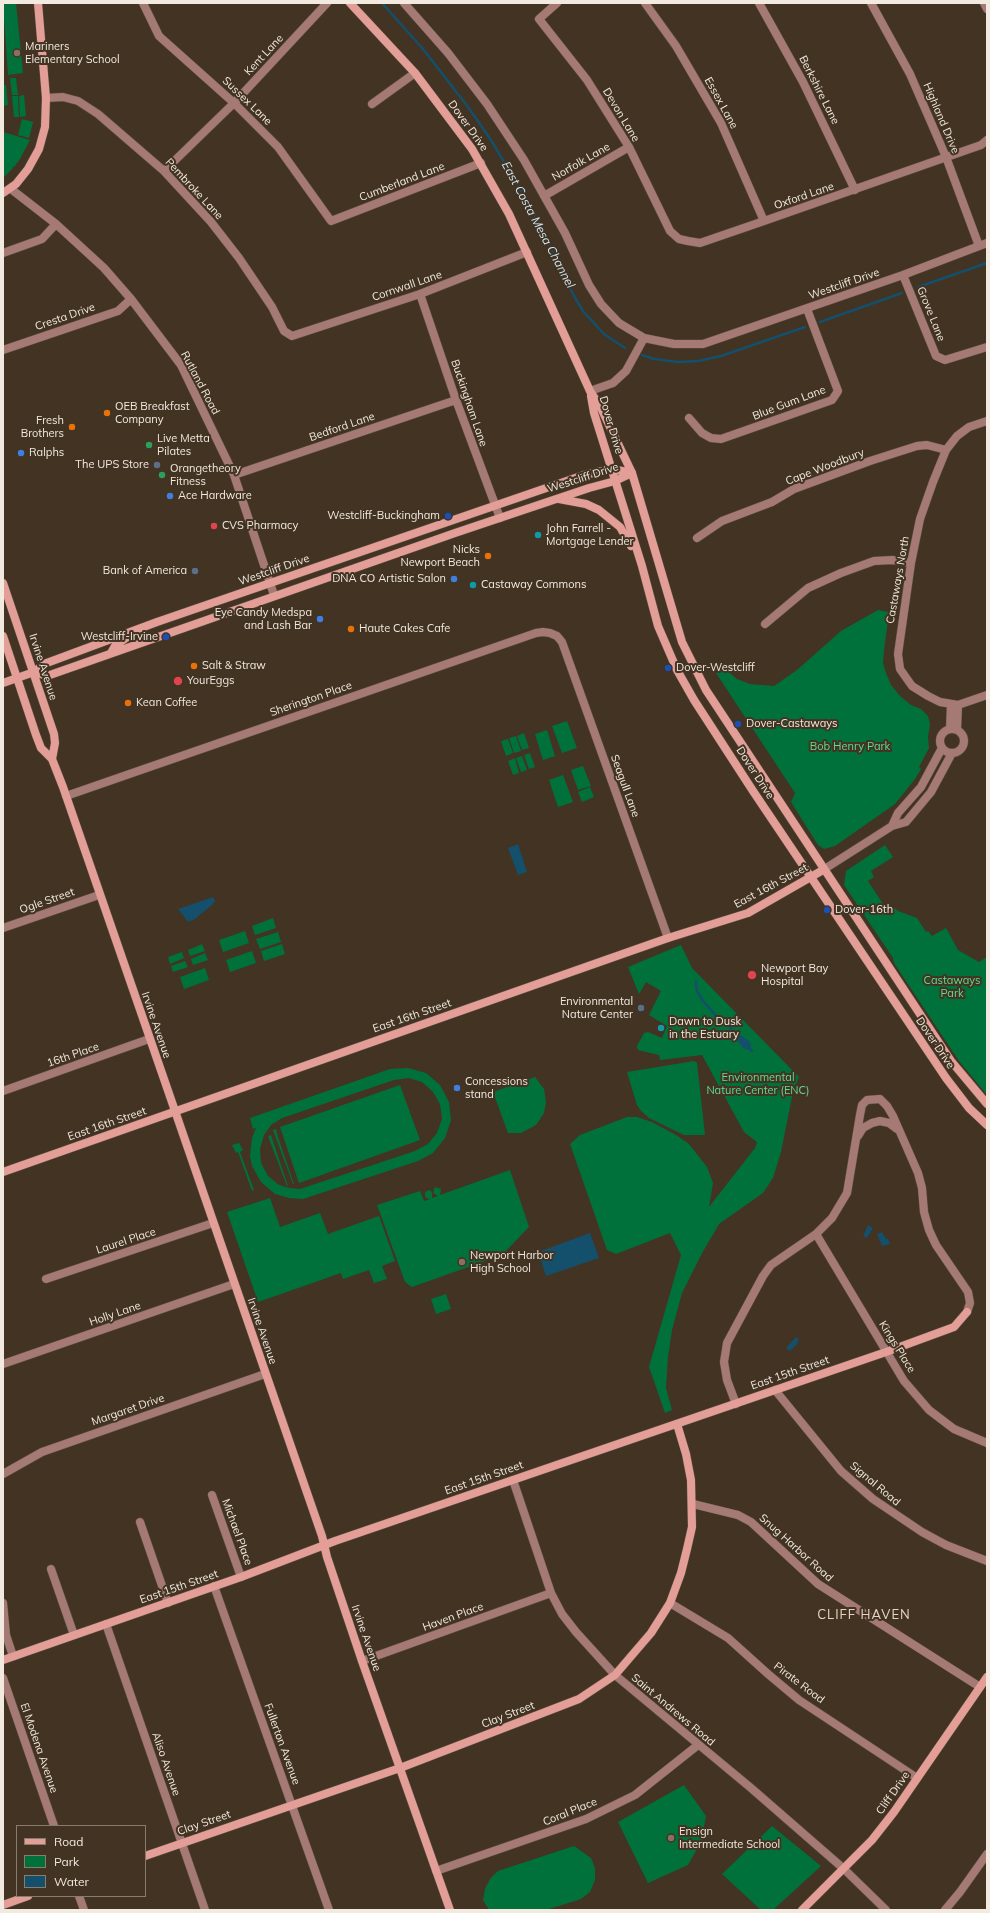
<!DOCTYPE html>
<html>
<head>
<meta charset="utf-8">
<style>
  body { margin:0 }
  #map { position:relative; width:990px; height:1913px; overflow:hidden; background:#423323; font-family:Mulish,sans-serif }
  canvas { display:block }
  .frame { position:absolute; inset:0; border:4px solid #f2e9df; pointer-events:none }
  .legend { position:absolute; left:16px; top:1825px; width:130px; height:72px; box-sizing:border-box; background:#423323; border:1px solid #887c6e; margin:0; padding:5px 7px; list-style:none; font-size:12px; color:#f2e9df }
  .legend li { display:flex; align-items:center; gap:8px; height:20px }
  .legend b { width:20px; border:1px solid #887c6e }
</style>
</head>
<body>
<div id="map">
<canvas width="990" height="1913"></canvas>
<div class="frame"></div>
<ul class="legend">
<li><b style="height:5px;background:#e39e97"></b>Road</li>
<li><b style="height:11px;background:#01713c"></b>Park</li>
<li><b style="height:11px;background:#144f6b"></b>Water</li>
</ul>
</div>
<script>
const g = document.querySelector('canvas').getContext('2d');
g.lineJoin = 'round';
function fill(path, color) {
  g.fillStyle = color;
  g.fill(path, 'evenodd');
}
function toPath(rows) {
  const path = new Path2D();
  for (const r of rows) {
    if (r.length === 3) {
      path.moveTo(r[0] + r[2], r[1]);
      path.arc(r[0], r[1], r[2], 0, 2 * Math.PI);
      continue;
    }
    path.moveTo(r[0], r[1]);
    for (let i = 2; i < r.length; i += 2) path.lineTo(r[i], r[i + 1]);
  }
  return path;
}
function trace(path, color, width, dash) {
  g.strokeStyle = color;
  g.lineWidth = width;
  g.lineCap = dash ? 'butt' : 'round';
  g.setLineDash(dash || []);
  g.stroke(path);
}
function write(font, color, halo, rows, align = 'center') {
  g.font = font + ' Mulish,sans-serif';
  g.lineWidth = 4;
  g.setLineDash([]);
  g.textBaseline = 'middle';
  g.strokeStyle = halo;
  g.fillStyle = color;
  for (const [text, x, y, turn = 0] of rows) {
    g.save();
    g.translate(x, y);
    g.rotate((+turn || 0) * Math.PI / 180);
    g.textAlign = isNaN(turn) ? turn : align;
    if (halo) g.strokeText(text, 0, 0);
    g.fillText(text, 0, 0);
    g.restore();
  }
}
fill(toPath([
  [3,3,16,3,23,73,8,75],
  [10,78,16,78,18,95,12,95],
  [3,85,6,85,8,105,3,106],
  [24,95,26,116,20,117,19,96],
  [12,96,18,96,19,117,14,117],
  [22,119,33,122,29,138,18,135],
  [3,132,30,140,20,159,14,167,12,166,13,168,4,177,3,175],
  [878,610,889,612,884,650,883,663,886,673,891,685,900,696,911,705,921,709,928,716,930,724,928,737,929,748,919,767,921,769,915,779,895,804,835,846,824,849,818,845,791,802,795,793,716,673,724,668,737,679,750,684,774,686,797,670,841,631],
  [567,721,577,748,562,753,552,726],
  [547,730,555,756,543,760,535,734],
  [524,733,529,748,522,750,517,736],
  [516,736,521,751,514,753,509,738],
  [508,739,513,753,506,756,501,741],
  [530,753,535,767,529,769,524,755],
  [522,756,527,770,521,772,516,758],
  [515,758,519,773,513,775,508,761],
  [583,766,591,786,578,790,571,770],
  [563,775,573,802,558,807,549,780],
  [590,787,594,797,582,802,578,792],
  [885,845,893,857,871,871,874,877,868,881,885,907,891,905,898,911,917,918,926,932,928,931,932,936,946,928,958,950,979,962,987,957,987,1095,959,1061,894,963,893,958,844,885,846,871],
  [273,918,276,928,255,935,252,926],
  [245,931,249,943,223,952,219,940],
  [278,932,281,942,260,949,256,939],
  [202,944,205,951,190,956,188,950],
  [282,944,285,954,264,961,261,951],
  [681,945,692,968,799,1077,793,1092,781,1152,773,1178,763,1193,719,1224,701,1255,682,1293,672,1330,668,1357,666,1388,672,1410,665,1413,649,1367,681,1255,670,1233,616,1254,607,1250,570,1144,580,1135,627,1117,637,1117,652,1122,676,1135,689,1144,707,1167,713,1183,709,1207,755,1148,757,1142,744,1132,702,1055,660,1060,659,1055,638,1050,637,1046,644,1033,648,1032,662,1038,667,1026,649,1015,661,991,646,982,639,994,628,967],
  [252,951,256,963,230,972,226,960],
  [182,952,184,958,170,964,168,957],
  [205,953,208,960,193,965,191,959],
  [185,961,188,967,173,972,171,966],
  [205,968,209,980,184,989,180,977],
  [694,1061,697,1063,705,1135,684,1135,649,1118,641,1111,637,1105,627,1072],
  [408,1068,426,1073,440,1085,449,1102,451,1120,445,1138,433,1153,418,1161,303,1199,289,1198,275,1194,261,1182,252,1166,250,1156,252,1138,256,1128,253,1129,250,1118,390,1069],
  [409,1078,422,1082,433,1092,440,1104,442,1119,437,1133,428,1144,415,1151,300,1189,289,1188,279,1185,268,1176,261,1163,260,1149,264,1135,271,1125,282,1118,394,1080],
  [535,1077,544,1089,546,1102,544,1113,536,1125,521,1133,508,1133,493,1092],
  [400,1085,420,1140,299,1183,280,1127],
  [276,1129,278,1137,294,1184,293,1184,273,1130],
  [271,1135,288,1186,287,1186,268,1136],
  [239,1143,243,1150,240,1152,254,1190,252,1191,238,1152,236,1153,232,1145],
  [510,1170,529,1227,502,1255,412,1287,405,1282,377,1205,420,1191,424,1201,430,1199,426,1198,425,1196,425,1192,429,1190,432,1192,432,1198,438,1196,433,1193,435,1187,441,1189,440,1195],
  [270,1198,280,1227,320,1213,328,1234,379,1216,395,1261,382,1266,387,1279,374,1283,369,1270,343,1279,341,1273,258,1302,227,1212],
  [446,1294,451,1309,436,1314,431,1299],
  [684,1785,706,1816,701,1842,688,1865,648,1883,618,1822],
  [772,1826,821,1866,773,1910,761,1910,722,1874],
  [574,1846,591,1858,595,1868,595,1880,590,1892,581,1899,546,1910,489,1910,483,1900,485,1889,490,1879,498,1871]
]), '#01713c');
fill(toPath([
  [518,844,527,872,518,875,508,848],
  [213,897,215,901,212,905,195,919,188,922,178,909],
  [739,1034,750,1042,751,1047,748,1050,743,1048,737,1040,736,1036],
  [868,1225,873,1228,867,1238,863,1236],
  [882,1232,886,1239,888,1238,890,1244,882,1246,877,1234],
  [590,1233,599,1258,546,1276,538,1252],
  [796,1337,799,1339,797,1344,790,1351,786,1348]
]), '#144f6b');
trace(toPath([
  [382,3,423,49,468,107,491,140,530,206,574,296,583,311,604,334,625,348],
  [918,287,987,263],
  [820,322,902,293],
  [642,355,654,359,678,362,698,361,721,356,805,327],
  [696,981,697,991,703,1001,717,1017,727,1024,737,1035],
  [750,1049,752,1051]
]), '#144f6b', 2.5);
const street = toPath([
  [143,3,159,36,234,103,278,147,331,221,481,163],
  [404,3,448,53,487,104,524,160,565,233,589,285,601,304,619,323,644,338,674,344,703,344,903,275,987,243],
  [557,3,539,19,587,80,629,147,670,231,679,239,688,241,700,243,764,221,981,145,987,140],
  [645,3,676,46,721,123,764,221],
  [759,3,803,82,855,190],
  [871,3,910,74,946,157,979,246],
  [984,3,987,9],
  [46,98,63,97,78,101,98,114,164,171,211,222,239,258,272,307,284,331,292,336,420,294,527,252],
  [372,104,415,73],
  [164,171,234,103,327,3],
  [11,189,56,224,104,268,131,299,181,365,234,475,274,595],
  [544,196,629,147],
  [3,253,42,239,56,224],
  [903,275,936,356,945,360,987,347],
  [420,294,456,400,500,518],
  [3,350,118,311,131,299],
  [590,391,613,383,626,371,644,338],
  [689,418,702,433,711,438,721,439,832,400,838,391,807,309],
  [987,421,969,427,957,436,946,450,933,482,920,519,911,563,898,654,900,669,912,686,928,696,940,702,958,705,987,695],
  [234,475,456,400],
  [697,538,722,521,772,502,794,489,870,461,917,446,927,445,946,450],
  [765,624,808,588,841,573,874,561,892,560,911,563],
  [950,729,951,704],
  [952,741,12],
  [957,730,958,705],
  [66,796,536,633,543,632,550,633,557,636,562,642,668,938],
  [892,826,898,813,921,787,942,748],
  [823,870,892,826,906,822,931,792,952,753],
  [3,928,99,895],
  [3,1091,149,1039],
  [858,1136,863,1128,872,1123,880,1121,889,1123,897,1129],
  [816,1234,904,1381,929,1410,954,1429,987,1443],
  [46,1279,213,1223],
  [3,1364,234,1284],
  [775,1390,841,1471,873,1499,922,1532,946,1545,987,1561],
  [736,1404,727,1380,724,1362,727,1343,763,1276,771,1265,816,1234,832,1218,847,1193,860,1115,862,1105,867,1100,880,1099,887,1106,893,1116,918,1173,922,1188,924,1212,929,1230,936,1245,968,1292,970,1303,967,1312],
  [3,1474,42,1452,265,1374],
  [513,1480,551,1593,562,1614,576,1632,615,1675,751,1788,844,1869,886,1910],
  [212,1495,241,1577],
  [693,1504,738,1515,751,1522,818,1584,980,1687],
  [140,1522,168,1603],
  [51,1569,74,1635],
  [214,1586,329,1910],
  [3,1603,6,1635,13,1656],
  [670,1603,728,1638,768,1674,799,1700,917,1778],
  [106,1624,205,1910],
  [362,1661,551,1593],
  [3,1678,54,1826],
  [436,1871,586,1819,635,1795,698,1745],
  [79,1896,84,1910],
  [945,1910,960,1892,987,1854]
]);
const secondary = toPath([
  [350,3,415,73,472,149,509,214,590,391,601,408,632,473,682,642,706,690,951,1061,987,1104],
  [3,193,16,184,28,169,39,149,45,127,46,98,38,3],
  [591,396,594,413,642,566,658,626,677,670,694,700,753,791,946,1078,969,1108,987,1125],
  [559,499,586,504,599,510,620,527,631,546],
  [3,583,54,734,55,743,52,759],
  [3,636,36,735,41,748,52,759,63,787,322,1536,327,1557,362,1661,450,1910],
  [111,653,115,646,130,635],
  [34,672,47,676,455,533,589,488,615,481,632,473],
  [3,683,34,672,44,664,157,622,584,475,612,469,632,473],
  [3,1172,577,970,668,938,748,913,823,870],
  [3,1660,241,1577,335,1541,886,1352,954,1327,967,1312],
  [145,1856,400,1768,579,1699,615,1675,651,1633,670,1603,681,1573,687,1549,692,1527,691,1480,686,1454,677,1424],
  [3,1905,28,1896],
  [802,1910,872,1840,894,1812,987,1677]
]);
trace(street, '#5e5041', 9);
trace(secondary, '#5e5041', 9);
trace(street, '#a57974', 8);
trace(secondary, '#e39e97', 8);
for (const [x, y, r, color] of [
  [17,53,4,"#8d6e63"],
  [107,413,4,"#e8710a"],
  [72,427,4,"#e8710a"],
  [149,445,4,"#2e9e5b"],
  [21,453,4,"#3f7fe0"],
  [157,465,4,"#5c6f8a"],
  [162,475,4,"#2e9e5b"],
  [170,496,4,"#3f7fe0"],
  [448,516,4,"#1a4fb4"],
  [214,526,4,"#e0444e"],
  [538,535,4,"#0f9aa8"],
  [488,556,4,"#e8710a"],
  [195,571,4,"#5c6f8a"],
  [454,579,4,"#3f7fe0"],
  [473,585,4,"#0f9aa8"],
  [320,619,4,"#3f7fe0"],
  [351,629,4,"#e8710a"],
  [166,637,4,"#1a4fb4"],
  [194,666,4,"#e8710a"],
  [668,668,4,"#1a4fb4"],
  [178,681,5,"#e0444e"],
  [128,703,4,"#e8710a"],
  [738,724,4,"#1a4fb4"],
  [827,910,4,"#1a4fb4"],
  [752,975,5,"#e0444e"],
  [641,1008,4,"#5c6f8a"],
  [661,1028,4,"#0f9aa8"],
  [457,1088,4,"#3f7fe0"],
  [462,1262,4,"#8d6e63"],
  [671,1838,4,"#8d6e63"]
]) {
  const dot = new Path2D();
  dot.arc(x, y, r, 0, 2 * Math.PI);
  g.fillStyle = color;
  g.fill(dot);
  trace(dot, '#423323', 1.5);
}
write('11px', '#f2e9df', '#423323', [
  ["Mariners",25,47],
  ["Elementary School",25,60],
  ["OEB Breakfast",115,407],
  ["Company",115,420],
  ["Fresh",64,421,"right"],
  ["Brothers",64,434,"right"],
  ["Live Metta",157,439],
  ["Pilates",157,452],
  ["Ralphs",29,453],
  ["The UPS Store",149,465,"right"],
  ["Orangetheory",170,469],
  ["Fitness",170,482],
  ["Ace Hardware",178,496],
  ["Westcliff-Buckingham",440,516,"right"],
  ["CVS Pharmacy",222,526],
  ["John Farrell -",546,529],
  ["Mortgage Lender",546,542],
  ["Nicks",480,550,"right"],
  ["Newport Beach",480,563,"right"],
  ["Bank of America",187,571,"right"],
  ["DNA CO Artistic Salon",446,579,"right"],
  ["Castaway Commons",481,585],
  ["Eye Candy Medspa",312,613,"right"],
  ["and Lash Bar",312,626,"right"],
  ["Haute Cakes Cafe",359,629],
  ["Westcliff-Irvine",158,637,"right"],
  ["Salt & Straw",202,666],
  ["Dover-Westcliff",676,668],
  ["YourEggs",187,681],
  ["Kean Coffee",136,703],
  ["Dover-Castaways",746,724],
  ["Dover-16th",835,910],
  ["Newport Bay",761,969],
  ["Hospital",761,982],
  ["Environmental",633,1002,"right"],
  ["Nature Center",633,1015,"right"],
  ["Dawn to Dusk",669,1022],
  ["in the Estuary",669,1035],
  ["Concessions",465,1082],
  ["stand",465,1095],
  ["Newport Harbor",470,1256],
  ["High School",470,1269],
  ["Ensign",679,1832],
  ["Intermediate School",679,1845]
], 'left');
write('11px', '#f2e9df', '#423323', [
  ["Kent Lane",264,55,-47],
  ["Berkshire Lane",819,90,63],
  ["Sussex Lane",247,101,44],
  ["Essex Lane",721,103,61],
  ["Devon Lane",621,115,59],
  ["Highland Drive",941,118,67],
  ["Dover Drive",468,126,54],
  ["Norfolk Lane",581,162,-30],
  ["Cumberland Lane",402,182,-21],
  ["Pembroke Lane",194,189,47],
  ["Oxford Lane",804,196,-19],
  ["Westcliff Drive",844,284,-19],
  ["Cornwall Lane",407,286,-19],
  ["Grove Lane",931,314,68],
  ["Cresta Drive",65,317,-19],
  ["Rutland Road",200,383,62],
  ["Buckingham Lane",469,403,71],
  ["Blue Gum Lane",789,403,-21],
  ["Dover Drive",611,425,74],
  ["Bedford Lane",342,427,-19],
  ["Cape Woodbury",825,467,-21],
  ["Westcliff Drive",583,478,-18],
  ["Westcliff Drive",274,570,-19],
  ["Castaways North",898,580,-80],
  ["Irvine Avenue",43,667,72],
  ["Sherington Place",311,699,-19],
  ["Dover Drive",755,773,57],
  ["Seagull Lane",625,786,70],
  ["East 16th Street",771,886,-28],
  ["Ogle Street",47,901,-19],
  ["East 16th Street",412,1016,-19],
  ["Irvine Avenue",156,1025,71],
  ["Dover Drive",935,1043,56],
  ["16th Place",73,1055,-19],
  ["East 16th Street",107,1124,-19],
  ["Laurel Place",126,1241,-18],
  ["Holly Lane",115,1314,-19],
  ["Irvine Avenue",262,1331,71],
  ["Kings Place",897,1347,58],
  ["East 15th Street",790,1373,-19],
  ["Margaret Drive",128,1410,-19],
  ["East 15th Street",484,1478,-19],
  ["Signal Road",875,1484,40],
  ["Michael Place",237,1532,70],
  ["Snug Harbor Road",796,1548,42],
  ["East 15th Street",179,1587,-19],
  ["Haven Place",453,1617,-20],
  ["Irvine Avenue",366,1638,71],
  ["Pirate Road",799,1683,37],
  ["Saint Andrews Road",673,1710,40],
  ["Clay Street",508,1715,-21],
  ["Fullerton Avenue",282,1744,70],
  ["El Modena Avenue",39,1748,71],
  ["Aliso Avenue",166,1764,71],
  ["Cliff Drive",893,1793,-55],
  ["Coral Place",570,1812,-22],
  ["Clay Street",204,1823,-19]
]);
write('11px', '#61dc91', '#423323', [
  ["Bob Henry Park",850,747],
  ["Castaways",952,981],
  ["Park",952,994],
  ["Environmental",758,1078],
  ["Nature Center (ENC)",758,1091]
]);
write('italic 12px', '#d1e8f6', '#423323', [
  ["East Costa Mesa Channel",538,225,62]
]);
g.letterSpacing = '1px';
write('13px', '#e6d3c0', '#423323', [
  ["CLIFF HAVEN",864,1615]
]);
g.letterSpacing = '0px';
</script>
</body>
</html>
